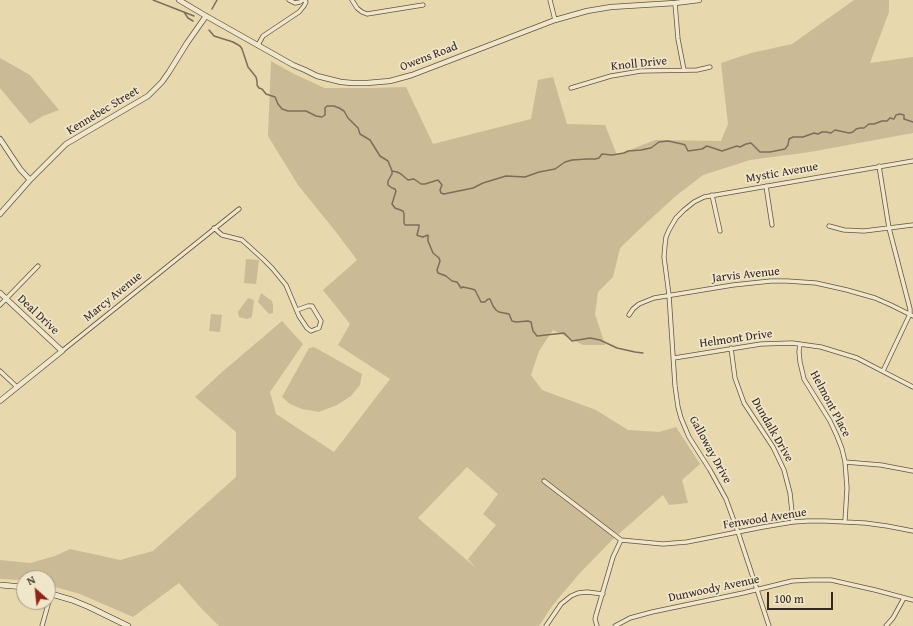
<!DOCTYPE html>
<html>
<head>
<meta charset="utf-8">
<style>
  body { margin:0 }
  #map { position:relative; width:913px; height:626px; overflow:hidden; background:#e8d8ae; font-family:"Gentium Book Plus",serif }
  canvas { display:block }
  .north { position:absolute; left:16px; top:570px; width:40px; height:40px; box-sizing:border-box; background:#f0e6ca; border:1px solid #a69a86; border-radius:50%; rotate:333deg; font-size:11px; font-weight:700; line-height:16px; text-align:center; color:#372821 }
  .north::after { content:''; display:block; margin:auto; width:14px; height:18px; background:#8f2418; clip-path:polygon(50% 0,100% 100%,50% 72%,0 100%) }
  .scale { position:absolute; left:767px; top:592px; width:66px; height:18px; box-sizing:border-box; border:2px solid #372821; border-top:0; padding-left:5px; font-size:12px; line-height:14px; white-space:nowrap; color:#372821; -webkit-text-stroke:3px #f0e6ca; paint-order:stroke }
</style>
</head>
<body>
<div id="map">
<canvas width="913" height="626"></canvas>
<div class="north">N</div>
<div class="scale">100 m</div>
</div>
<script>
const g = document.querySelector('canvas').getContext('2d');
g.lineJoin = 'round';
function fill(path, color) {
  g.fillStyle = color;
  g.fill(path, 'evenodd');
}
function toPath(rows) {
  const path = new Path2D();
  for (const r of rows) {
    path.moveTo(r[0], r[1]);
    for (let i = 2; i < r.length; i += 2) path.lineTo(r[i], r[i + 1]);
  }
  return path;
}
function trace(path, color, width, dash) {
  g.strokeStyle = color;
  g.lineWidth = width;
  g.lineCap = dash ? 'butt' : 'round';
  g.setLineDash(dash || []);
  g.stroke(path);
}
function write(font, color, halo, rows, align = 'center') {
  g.font = font + ' "Gentium Book Plus",serif';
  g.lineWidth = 3.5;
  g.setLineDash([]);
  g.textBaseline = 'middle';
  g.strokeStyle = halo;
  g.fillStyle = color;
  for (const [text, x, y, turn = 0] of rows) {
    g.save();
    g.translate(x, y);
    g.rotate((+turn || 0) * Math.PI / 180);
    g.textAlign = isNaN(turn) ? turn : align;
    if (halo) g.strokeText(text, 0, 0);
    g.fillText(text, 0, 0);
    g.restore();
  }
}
fill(toPath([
  [854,0,889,0,889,12,870,63,913,57,913,133,810,152,750,160,703,175,677,195,644,225,620,248,613,277,598,292,595,314,605,345,583,345,553,330,539,351,531,375,542,390,596,410,628,430,659,432,676,427,700,464,682,480,688,503,669,505,663,495,612,540,579,574,552,606,539,626,219,626,201,608,179,583,133,617,80,594,48,585,48,578,24,578,24,580,0,579,0,560,30,563,55,556,70,549,120,560,153,551,236,477,236,432,195,397,222,372,282,321,303,344,270,392,276,414,334,452,390,379,338,345,350,324,323,290,357,260,336,232,298,185,268,136,271,61,294,74,325,88,370,88,406,87,433,144,531,119,538,80,553,77,567,124,605,125,617,155,655,140,721,141,728,124,721,63,751,53,792,44],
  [467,467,498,494,483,514,496,525,468,559,476,568,418,518],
  [0,58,30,75,59,110,43,116,30,124,0,88],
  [246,259,259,260,256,284,244,283],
  [261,293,272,301,273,305,273,313,269,314,258,302],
  [248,298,254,300,252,317,247,319,239,317,238,312],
  [211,314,222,315,220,332,209,331],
  [314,347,362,374,360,385,351,396,337,405,319,412,302,409,290,404,282,397,309,348]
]), '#caba96');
trace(toPath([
  [153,0,194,16],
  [212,9,217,0],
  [184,12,188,18,193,21],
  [209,30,214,36,233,42,240,46,242,49,248,67,256,77,257,81,257,85,259,88,262,89,266,94,275,97,278,104,282,109,288,111,306,111,316,116,322,117,325,115,325,108,327,106,334,106,339,108,344,111,348,118,358,128,360,134,370,140,380,156,388,161,392,171,392,174,388,181,388,185,392,188,395,189,396,191,392,204,395,208,403,211,404,214,404,223,405,225,419,225,419,227,417,235,419,236,423,237,428,235,428,241,433,253,439,258,440,261,437,270,438,273,446,276,452,281,457,282,461,288,463,287,472,289,475,290,481,302,485,302,488,299,490,299,493,306,496,310,499,312,509,314,512,321,516,322,528,321,531,322,533,331,537,336,564,333,572,341,590,338,600,340,617,348,635,352,643,353],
  [392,171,397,172,401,174,408,180,414,179,421,184,425,184,438,180,442,185,440,190,441,193,444,194,473,188,483,183,506,176,525,177,539,172,555,169,565,162,572,160,587,159,595,159,599,158,602,154,612,155,624,153,628,151,641,150,651,148,659,142,668,141,682,144,685,145,688,151,702,149,707,146,722,151,737,146,740,147,746,144,751,143,760,152,770,152,785,149,788,145,789,139,793,137,803,137,814,133,818,134,822,132,826,132,831,133,835,130,849,133,853,132,856,129,860,128,864,128,869,124,874,124,882,121,887,121,890,118,894,119,896,115,900,114,904,115,904,119,913,122]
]), '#7d6e59', 1.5);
const minor = toPath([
  [289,0,295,3,300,2,303,0],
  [352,0,357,8,362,12,367,14,423,5],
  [550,0,555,20],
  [675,3,678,39,684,70],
  [258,45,263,36,299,12,304,6,306,2,305,0],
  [571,88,611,76,641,71,697,70,710,67],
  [879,166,889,228,910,309,910,314,883,371],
  [766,186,772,225],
  [712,195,720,231],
  [829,226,844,230,864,231,913,225],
  [214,228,222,235,242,240,263,259,272,268,286,285,299,316,307,328,311,331,316,329,319,328,321,321,312,306,308,306,297,310],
  [0,305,38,266],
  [629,315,633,309,639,304,654,298,733,285,771,281,787,281,816,283,847,290,875,298,891,305,913,316],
  [800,344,799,352,800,362,804,379,830,421,837,436,842,449,845,462,847,488,845,521],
  [731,348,735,378,744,403,773,447,784,470,790,493,793,522],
  [62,351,239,209],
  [674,358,761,344,792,343,821,347,857,358,913,387],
  [0,371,17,387],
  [845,462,881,465,913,471],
  [544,481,621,540],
  [621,540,663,544,687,542,763,527,793,522,808,521,825,521,865,523,887,526,913,531],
  [42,626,51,594],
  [546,626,561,604,571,596,578,593,587,592,603,594],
  [597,626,595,619,596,615,613,557,621,540],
  [615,626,630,618,652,612,743,593,792,581,811,580,831,580,875,590,913,600],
  [769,626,738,532,726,499,710,470,689,437,681,418,678,407,675,386,669,295,664,257,665,245,666,237,669,230,676,218,684,210,694,202,704,197,913,161],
  [886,626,893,618,904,598]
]);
const tertiary = toPath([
  [179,0,206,16,293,65,305,70,317,76,341,82,352,83,367,83,390,81,412,75,555,20,587,11,611,7,675,3,699,0],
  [0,139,20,169,30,180],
  [0,214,30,180,66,144,148,96,162,82,169,72,187,43,206,16],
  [0,293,62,351,0,401]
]);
const secondary = toPath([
  [0,585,24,587],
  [48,593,72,600,89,607,128,626]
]);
trace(minor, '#635444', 5);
trace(tertiary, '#635444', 6);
trace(secondary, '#372821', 6);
trace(minor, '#f0e6ca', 3.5);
trace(tertiary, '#f0e6ca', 4.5);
trace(secondary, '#f0e6ca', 5);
write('12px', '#372821', '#f0e6ca', [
  ["Owens Road",429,57,-21],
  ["Knoll Drive",639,64,-6],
  ["Kennebec Street",103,111,-31],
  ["Mystic Avenue",782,173,-10],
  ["Jarvis Avenue",746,275,-6],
  ["Marcy Avenue",113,297,-39],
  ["Deal Drive",38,315,43],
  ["Helmont Drive",736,339,-8],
  ["Helmont Place",830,404,62],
  ["Dundalk Drive",772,430,60],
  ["Galloway Drive",710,450,61],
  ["Fenwood Avenue",765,519,-9],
  ["Dunwoody Avenue",714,589,-12]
]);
</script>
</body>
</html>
